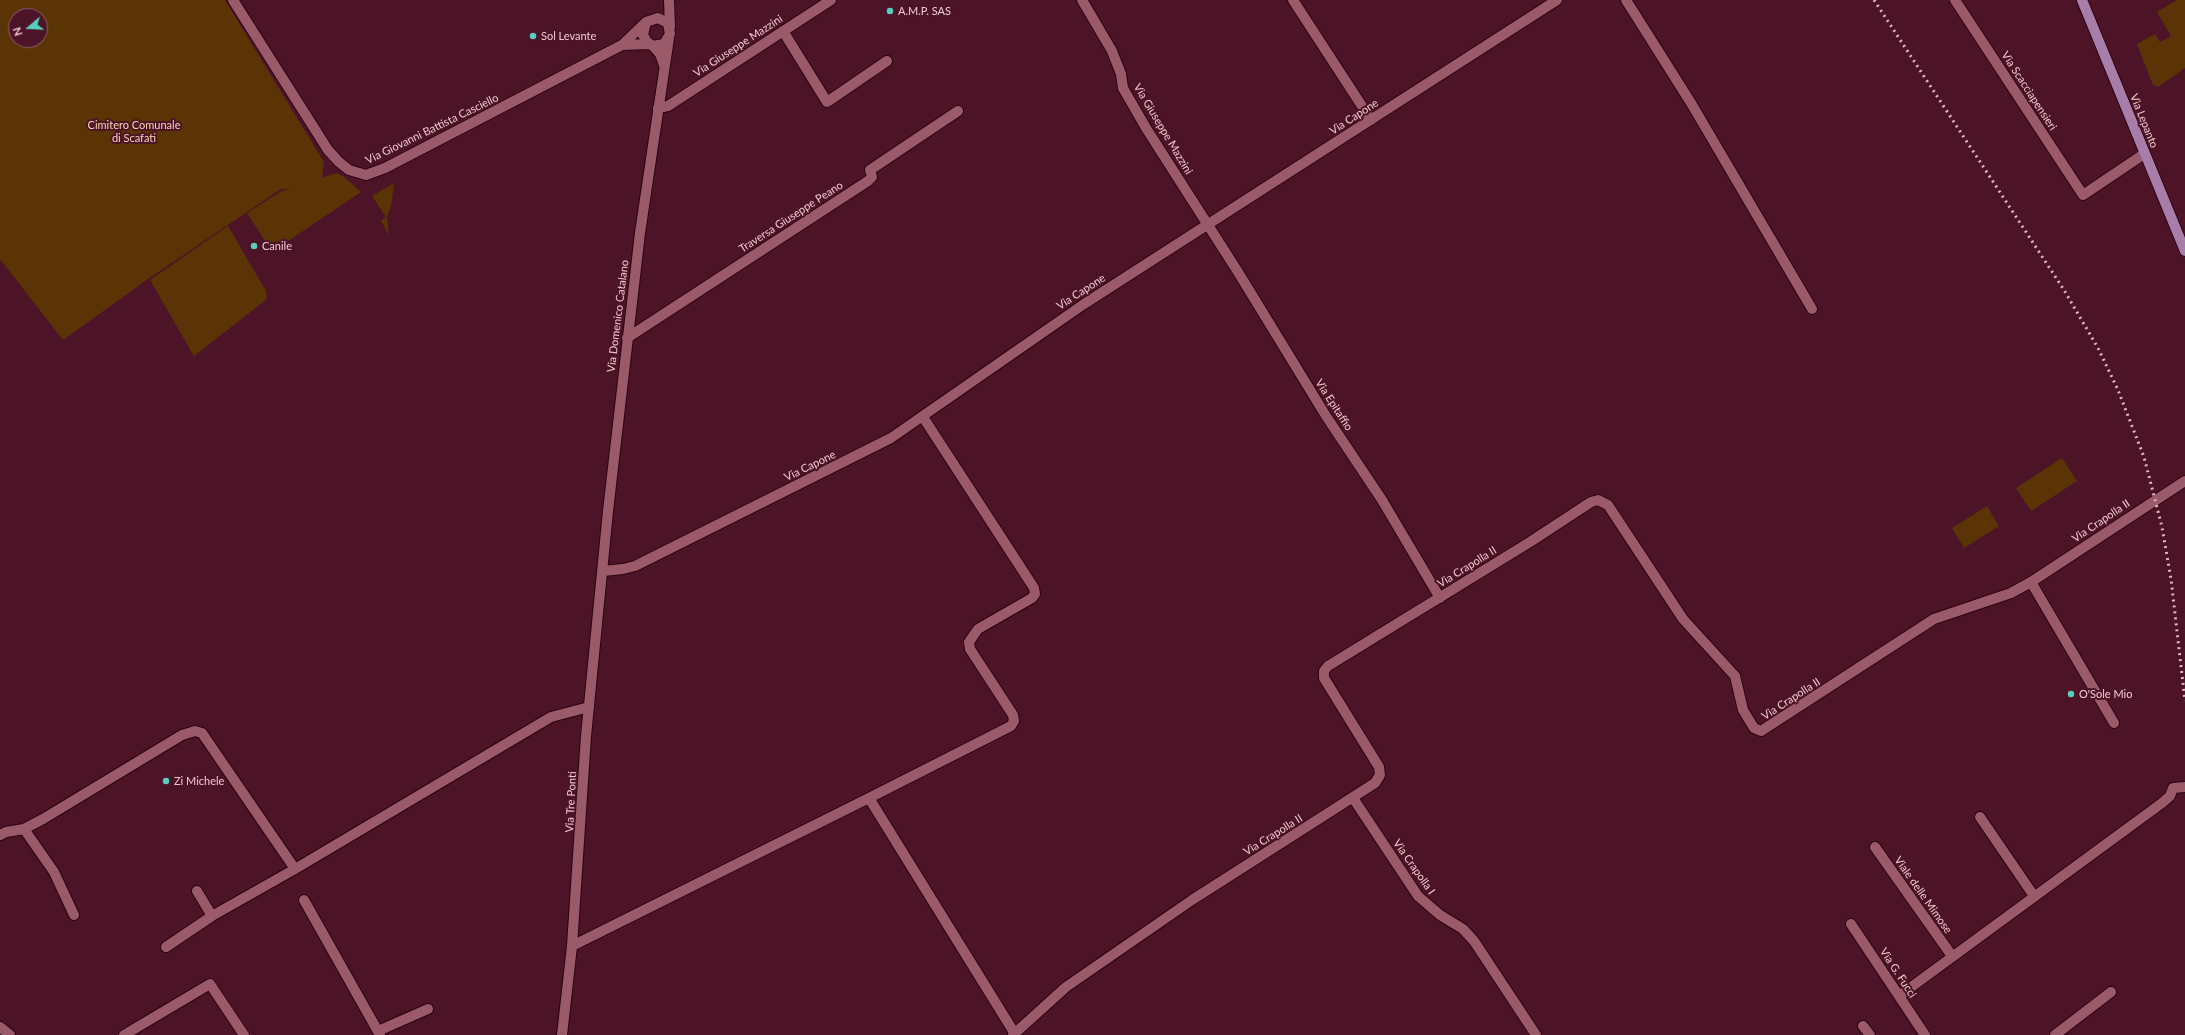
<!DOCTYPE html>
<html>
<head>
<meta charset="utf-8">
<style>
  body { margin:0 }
  #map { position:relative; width:2185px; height:1035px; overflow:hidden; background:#4d1427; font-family:Lato,sans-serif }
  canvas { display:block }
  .north { position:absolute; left:8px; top:8px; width:40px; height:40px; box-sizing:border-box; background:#4d1427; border:1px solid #8e5d6b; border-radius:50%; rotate:251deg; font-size:11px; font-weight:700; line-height:16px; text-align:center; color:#f0cad2 }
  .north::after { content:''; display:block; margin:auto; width:14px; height:18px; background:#58cebf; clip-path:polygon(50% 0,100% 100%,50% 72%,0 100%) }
</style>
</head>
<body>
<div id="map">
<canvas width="2185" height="1035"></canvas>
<div class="north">N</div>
</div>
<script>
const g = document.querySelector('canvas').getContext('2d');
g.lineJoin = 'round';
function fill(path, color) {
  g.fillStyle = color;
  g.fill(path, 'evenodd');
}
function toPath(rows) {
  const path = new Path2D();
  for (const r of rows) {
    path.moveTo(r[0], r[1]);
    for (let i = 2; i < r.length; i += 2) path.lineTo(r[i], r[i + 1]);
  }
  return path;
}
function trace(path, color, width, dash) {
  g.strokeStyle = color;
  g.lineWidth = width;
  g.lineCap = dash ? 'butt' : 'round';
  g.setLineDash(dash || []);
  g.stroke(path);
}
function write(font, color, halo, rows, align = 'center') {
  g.font = font + ' Lato,sans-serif';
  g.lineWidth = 4;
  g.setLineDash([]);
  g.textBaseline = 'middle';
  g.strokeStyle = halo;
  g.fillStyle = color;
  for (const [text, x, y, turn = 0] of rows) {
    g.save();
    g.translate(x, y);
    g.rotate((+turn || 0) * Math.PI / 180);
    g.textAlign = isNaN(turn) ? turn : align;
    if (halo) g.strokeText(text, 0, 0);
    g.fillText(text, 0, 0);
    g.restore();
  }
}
fill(toPath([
  [0,0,225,0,324,162,322,178,336,173,343,176,361,192,272,252,247,213,282,191,291,189,281,189,148,279,63,340,0,259],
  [16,16,40,16,40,40,16,40],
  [2177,0,2185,0,2185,68,2158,87,2153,85,2137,44,2155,34,2160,42,2171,36,2157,12],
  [394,183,392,202,387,217,389,235,381,221,386,217,372,196],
  [228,226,266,291,267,299,194,356,150,280],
  [2062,458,2077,481,2031,511,2016,488],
  [1987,506,1999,526,1964,548,1952,528]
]), '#5a3405');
const minor = toPath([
  [1082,0,1112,51,1121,74,1123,88,1146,128,1238,272,1326,416,1382,500,1440,598],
  [1293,0,1371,120],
  [1626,0,1691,103,1812,309],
  [1955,0,2083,195,2144,154],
  [783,31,827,102,887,61],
  [658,108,668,106,831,0],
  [627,338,868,181,872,177,870,170,958,111],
  [2031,582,2114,723],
  [869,798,1015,1034],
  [1353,798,1418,896,1440,915,1463,929,1474,941,1536,1035],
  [1980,817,2034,896],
  [24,829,54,872,74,915],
  [0,835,6,832,24,829,43,819,182,735,195,731,202,733,295,869,551,717,589,707],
  [1875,847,1952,956],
  [197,891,212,916,295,869],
  [304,900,380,1035],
  [1851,924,1925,1035],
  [572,946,869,798,1011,726,1014,721,1013,715,970,649,969,642,978,629,1032,598,1035,594,1034,588,923,417],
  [166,947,212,916],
  [1899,996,2162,803,2170,796,2173,788,2185,787],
  [1863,1026,1870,1035],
  [0,1027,10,1035],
  [378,1031,428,1009],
  [124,1035,210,984,244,1035],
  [1013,1035,1066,987,1192,900,1375,783,1380,775,1379,767,1324,678,1324,671,1328,666,1530,542,1591,502,1598,500,1608,505,1683,619,1735,676,1743,710,1754,728,1761,731,1934,619,2011,593,2031,582,2185,481],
  [2055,1035,2111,992]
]);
const tertiary = toPath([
  [233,0,328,150,339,162,349,170,366,175,385,168,622,45,646,22],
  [669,0,670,27],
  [622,45,650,44],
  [653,46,664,44,670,34,668,23,658,18,646,22,643,35,647,42,653,46,660,54,664,65],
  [603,571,623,569,635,566,891,438,1084,304,1557,0],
  [562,1035,572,946,586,736,608,511,640,233,669,38]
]);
const primary = toPath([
  [2082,0,2185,251]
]);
trace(minor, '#2c0311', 12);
trace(tertiary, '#2c0311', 12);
trace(primary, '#2c0311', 12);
trace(minor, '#9b5a6a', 10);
trace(tertiary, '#9b5a6a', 10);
trace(primary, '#a87daa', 10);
trace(toPath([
  [1874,0,2064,290,2098,348,2118,390,2144,457,2162,527,2171,579,2185,701]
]), '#deb6bf', 3, [2, 4]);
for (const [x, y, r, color] of [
  [890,11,4,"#58cebf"],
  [533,36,4,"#58cebf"],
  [254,246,4,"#58cebf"],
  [2071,694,4,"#58cebf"],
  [166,781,4,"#58cebf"]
]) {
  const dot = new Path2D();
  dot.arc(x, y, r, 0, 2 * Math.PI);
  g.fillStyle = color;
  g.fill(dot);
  trace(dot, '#4d1427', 1.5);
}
write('11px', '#f0cad2', '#4d1427', [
  ["A.M.P. SAS",898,11],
  ["Sol Levante",541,36],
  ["Canile",262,246],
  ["O'Sole Mio",2079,694],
  ["Zi Michele",174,781]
], 'left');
write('11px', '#f0cad2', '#4d1427', [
  ["Via Giuseppe Mazzini",738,46,-33],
  ["Via Scacciapensieri",2029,91,57],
  ["Via Capone",1354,117,-33],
  ["Via Lepanto",2144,121,68],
  ["Via Giovanni Battista Casciello",432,129,-26],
  ["Via Giuseppe Mazzini",1163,129,59],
  ["Traversa Giuseppe Peano",791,217,-33],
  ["Via Capone",1081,292,-33],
  ["Via Domenico Catalano",618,316,-83],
  ["Via Epitaffio",1334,405,57],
  ["Via Capone",810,466,-26],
  ["Via Crapolla II",2101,521,-34],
  ["Via Crapolla II",1467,567,-32],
  ["Via Crapolla II",1791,699,-33],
  ["Via Tre Ponti",571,802,-87],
  ["Via Crapolla II",1273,835,-32],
  ["Via Crapolla I",1414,867,55],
  ["Viale delle Mimose",1923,895,55],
  ["Via G. Fucci",1898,973,57]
]);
write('11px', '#f7d5b6', '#4d1427', [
  ["Cimitero Comunale",134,125],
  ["di Scafati",134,138]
]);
</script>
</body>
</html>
